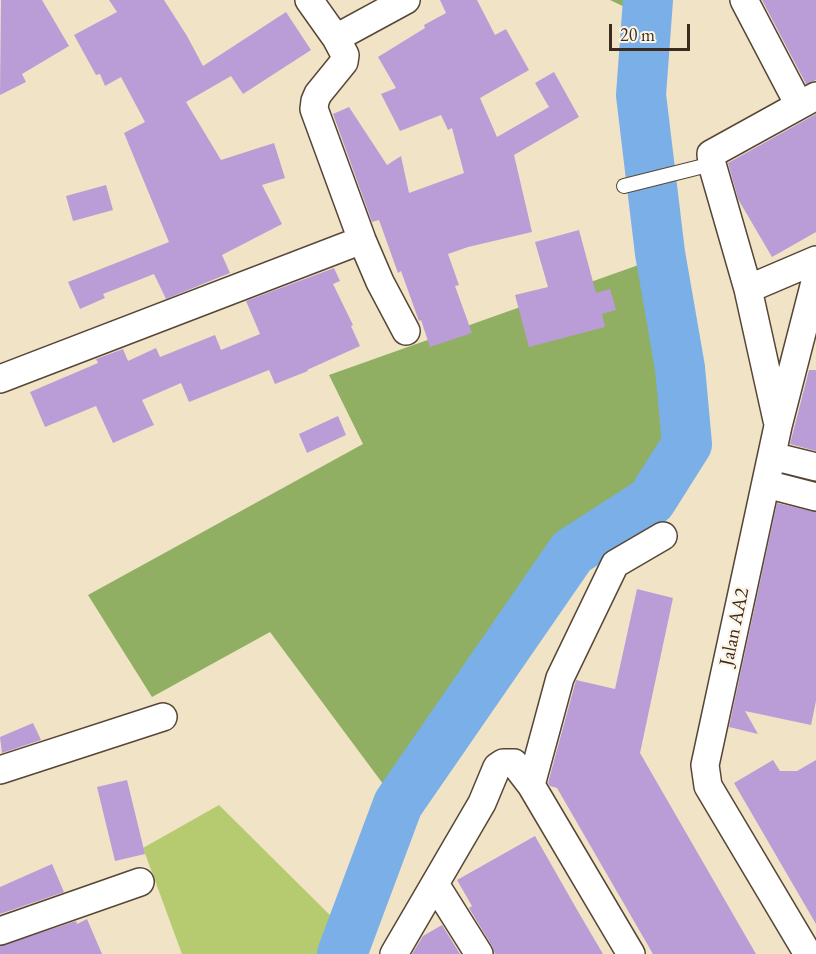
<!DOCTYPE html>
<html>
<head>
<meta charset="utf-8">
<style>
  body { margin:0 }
  #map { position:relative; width:816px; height:954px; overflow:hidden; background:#f1e3c5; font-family:"EB Garamond",serif }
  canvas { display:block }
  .scale { position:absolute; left:609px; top:24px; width:81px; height:27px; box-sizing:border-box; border:3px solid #3b2a1e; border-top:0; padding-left:8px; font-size:18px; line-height:21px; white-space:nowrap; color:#3b2a1e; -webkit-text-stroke:4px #fcf5e5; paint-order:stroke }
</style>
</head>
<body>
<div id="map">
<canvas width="816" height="954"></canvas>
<div class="scale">20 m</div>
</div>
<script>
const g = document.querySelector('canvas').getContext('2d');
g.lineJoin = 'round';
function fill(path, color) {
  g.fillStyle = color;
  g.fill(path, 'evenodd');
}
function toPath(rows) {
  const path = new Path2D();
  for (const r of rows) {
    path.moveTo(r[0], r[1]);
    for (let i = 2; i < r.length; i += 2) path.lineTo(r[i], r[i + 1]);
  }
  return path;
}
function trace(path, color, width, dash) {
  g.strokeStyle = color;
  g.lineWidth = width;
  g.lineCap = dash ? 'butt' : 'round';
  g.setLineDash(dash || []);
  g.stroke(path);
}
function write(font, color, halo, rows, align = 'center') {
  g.font = font + ' "EB Garamond",serif';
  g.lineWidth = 4.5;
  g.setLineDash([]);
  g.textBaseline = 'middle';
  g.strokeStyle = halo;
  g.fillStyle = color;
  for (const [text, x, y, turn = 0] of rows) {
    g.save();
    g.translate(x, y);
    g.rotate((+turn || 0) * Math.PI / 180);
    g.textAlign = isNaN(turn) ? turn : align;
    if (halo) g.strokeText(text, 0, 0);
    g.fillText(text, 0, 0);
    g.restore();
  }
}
fill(toPath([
  [219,805,350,935,342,954,182,954,143,848]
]), '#b6cb6f');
fill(toPath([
  [610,0,649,0,646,17],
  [661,257,687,444,651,501,572,552,398,804,270,632,152,697,88,595,363,444,329,375]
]), '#90af62');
trace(toPath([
  [342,954,398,804,572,552,651,501,687,444,680,368,660,253,641,95,648,0]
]), '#7aafe8', 50);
fill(toPath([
  [1,0,42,0,69,46,22,74,26,82,0,95],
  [109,0,164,0,187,36,203,66,286,12,311,50,243,94,231,76,186,102,221,160,274,143,285,178,262,185,282,224,222,255,230,273,215,279,166,299,154,274,103,294,105,298,80,309,68,282,169,242,124,133,145,122,121,77,105,86,100,74,96,75,74,35,117,12],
  [440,0,477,0,495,35,506,29,529,70,480,98,497,137,549,107,535,83,554,72,579,117,514,155,532,232,468,247,448,254,459,285,455,286,472,333,430,347,421,320,419,321,401,271,398,273,379,220,372,222,333,114,349,107,387,165,401,156,409,193,464,173,452,128,448,130,441,115,400,131,381,94,396,88,378,57,425,28,424,25,446,13],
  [762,0,816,0,816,80,806,84],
  [816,114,816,232,772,257,738,199,728,163],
  [106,185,113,210,73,221,66,196],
  [579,230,596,293,610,289,616,310,602,314,605,327,529,347,515,295,548,287,535,242],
  [334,268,340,281,333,284,353,325,351,326,360,346,307,370,308,371,275,384,269,370,189,402,181,383,142,400,154,425,113,443,96,406,45,427,30,392,98,363,96,359,123,349,128,361,156,348,160,357,215,335,221,350,260,334,246,301],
  [809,370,816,370,816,451,790,444],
  [338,416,346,435,307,453,299,434],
  [777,503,816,512,816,701,811,725,745,711,758,734,729,727],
  [637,589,673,598,640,753,756,954,653,954,557,788,550,786,548,783,576,680,615,689],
  [33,723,41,740,2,753,0,737],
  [773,760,780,771,797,771,816,760,816,924,734,783],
  [127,780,145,854,115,861,97,787],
  [535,836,576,908,603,954,495,954,492,946,469,908,472,906,457,880],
  [52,864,64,892,0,914,0,887],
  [87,919,102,954,0,954,0,946,76,921,77,924],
  [442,925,460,954,412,954,423,936]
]), '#ba9dd7');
const service = toPath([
  [624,186,712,164]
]);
const minor = toPath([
  [309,0,336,38,345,55,344,62,318,94,315,101,314,109,362,240,380,282,406,331],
  [744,0,799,105],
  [336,38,406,0],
  [748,289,816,260],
  [0,379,362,240],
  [777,420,748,289,712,164,711,154,816,96],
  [772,456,816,467],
  [766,484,816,497],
  [0,770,163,717],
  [531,785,560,678,615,564,663,536],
  [435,884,479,954],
  [0,931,140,882],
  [394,954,482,803,497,767,503,763,514,763,531,785,631,954],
  [808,954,708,786,705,765,778,426,816,278]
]);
trace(service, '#564637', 16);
trace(minor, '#564637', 30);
trace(service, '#fff', 14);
trace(minor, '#fff', 27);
write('20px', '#3b2a1e', '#fcf5e5', [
  ["Jalan AA2",735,627,-78]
]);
</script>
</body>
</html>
